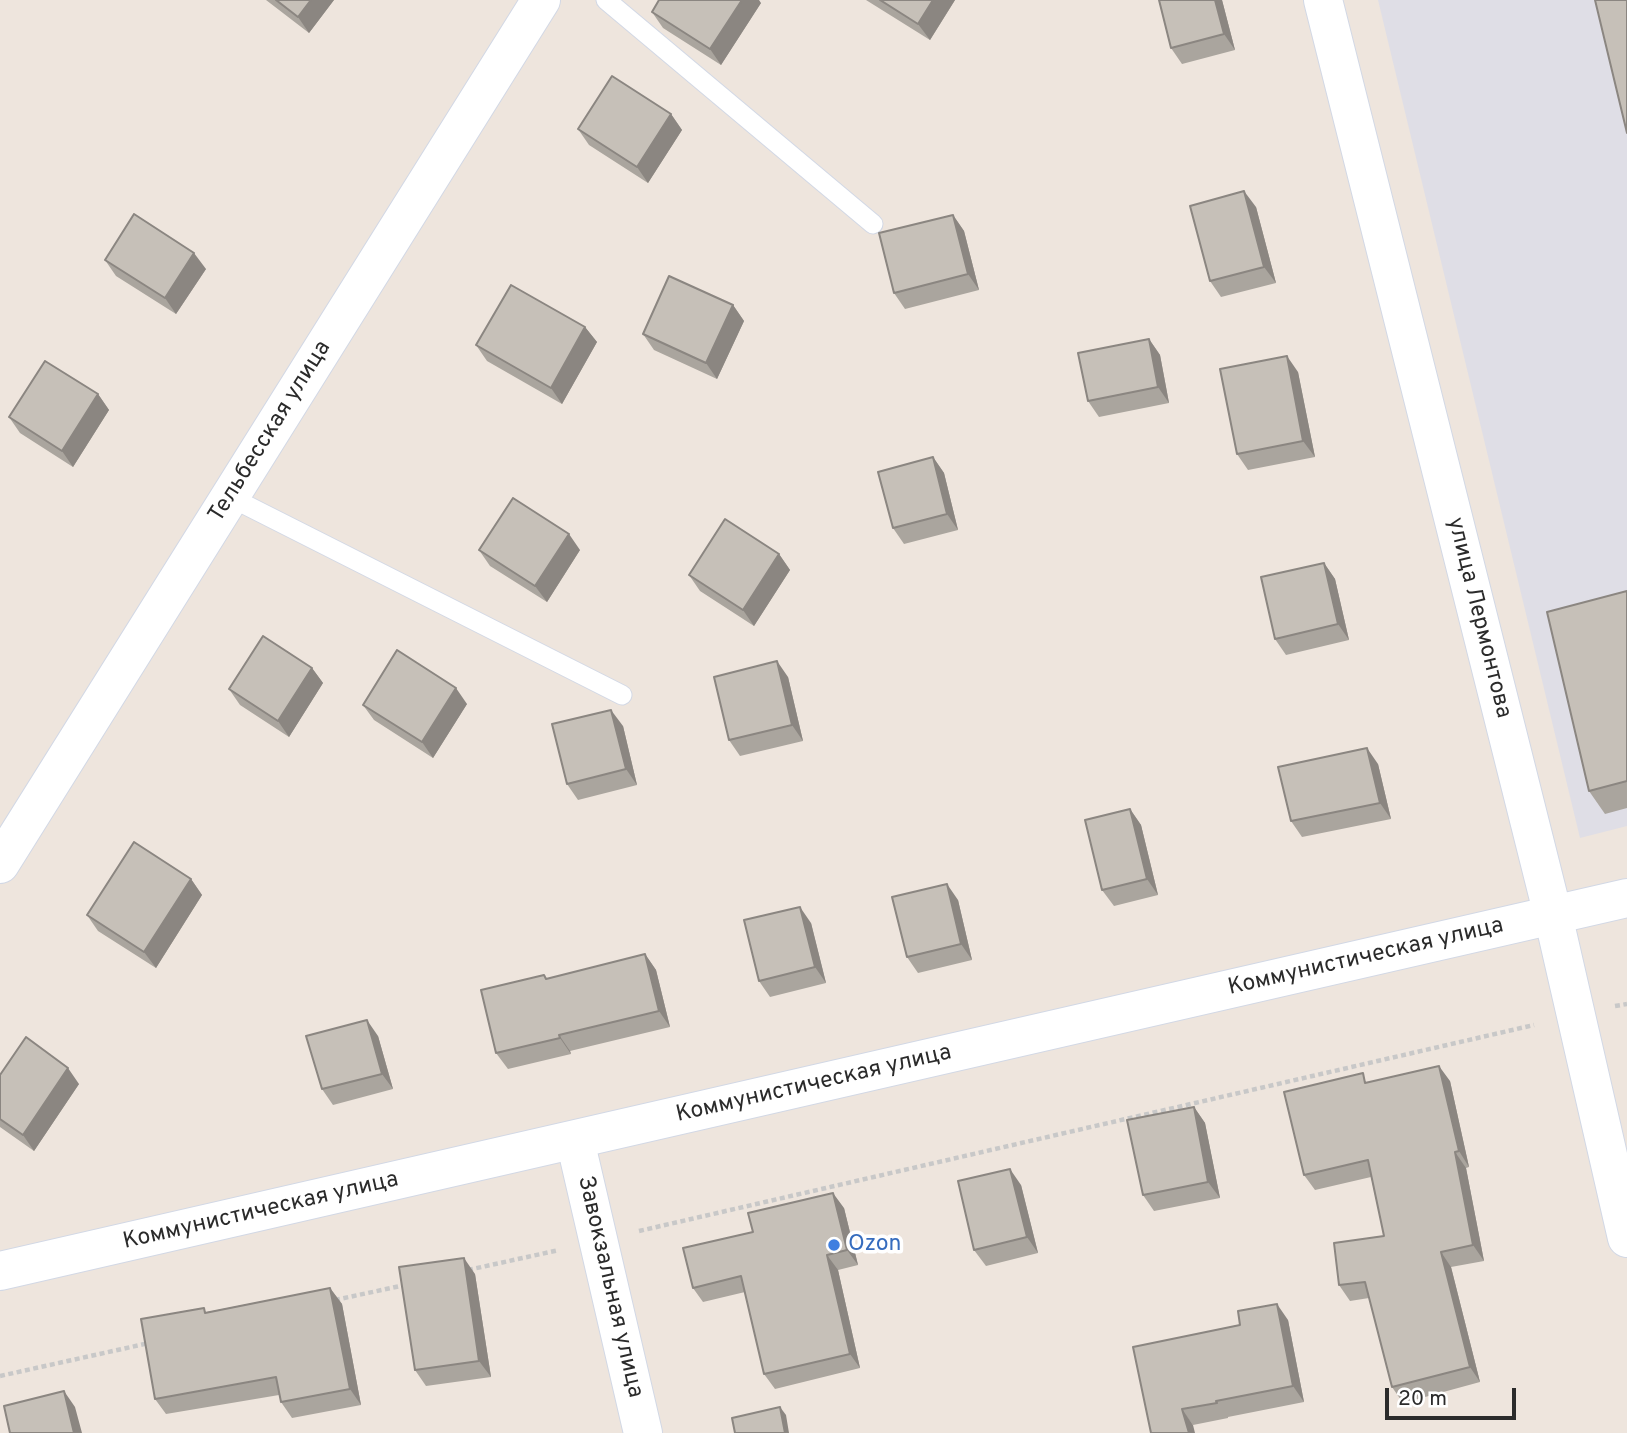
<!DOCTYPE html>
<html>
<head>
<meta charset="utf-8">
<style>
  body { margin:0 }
  #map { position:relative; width:1627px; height:1433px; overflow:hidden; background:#eee5dd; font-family:Overpass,sans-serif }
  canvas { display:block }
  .scale { position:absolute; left:1385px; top:1388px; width:131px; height:32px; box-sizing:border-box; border:4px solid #2b2b2b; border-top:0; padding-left:9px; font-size:21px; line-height:24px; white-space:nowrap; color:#2b2b2b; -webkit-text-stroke:5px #fff; paint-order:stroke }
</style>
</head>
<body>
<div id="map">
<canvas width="1627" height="1433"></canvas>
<div class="scale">20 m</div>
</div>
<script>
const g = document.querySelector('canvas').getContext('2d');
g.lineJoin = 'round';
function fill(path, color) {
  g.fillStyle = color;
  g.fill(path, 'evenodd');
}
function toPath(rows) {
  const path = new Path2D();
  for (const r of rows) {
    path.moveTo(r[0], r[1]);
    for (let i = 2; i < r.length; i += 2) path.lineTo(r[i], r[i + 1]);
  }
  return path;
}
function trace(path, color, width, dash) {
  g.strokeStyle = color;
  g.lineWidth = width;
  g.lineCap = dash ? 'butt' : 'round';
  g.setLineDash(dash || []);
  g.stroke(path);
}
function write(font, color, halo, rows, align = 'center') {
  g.font = font + ' Overpass,sans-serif';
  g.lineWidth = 7;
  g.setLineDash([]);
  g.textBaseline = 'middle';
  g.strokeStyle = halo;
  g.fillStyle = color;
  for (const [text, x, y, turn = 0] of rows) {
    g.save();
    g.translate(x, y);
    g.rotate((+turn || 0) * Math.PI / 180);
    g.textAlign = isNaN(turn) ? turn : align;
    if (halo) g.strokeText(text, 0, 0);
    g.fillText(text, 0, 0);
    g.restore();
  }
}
fill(toPath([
  [1378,0,1627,0,1627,826,1580,838]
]), '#dfdee6');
const lane = toPath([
  [606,0,873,224],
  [230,497,622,695]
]);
const street = toPath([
  [1323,0,1553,915,1627,1238],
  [575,1140,643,1433]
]);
const secondary = toPath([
  [0,864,541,0],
  [0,1271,1627,898]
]);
trace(lane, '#d2d8e5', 21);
trace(street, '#d2d8e5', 40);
trace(secondary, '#d2d8e5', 40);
trace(toPath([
  [1615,1006,1627,1004],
  [639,1231,1534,1025],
  [468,1270,559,1250],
  [335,1300,405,1285],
  [0,1376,149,1343]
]), '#c8c8c8', 4.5, [5, 3.5]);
trace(lane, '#fff', 19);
trace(street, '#fff', 38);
trace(secondary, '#fff', 38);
fill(toPath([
  [266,0,334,0,309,33],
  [866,0,955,0,930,40],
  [1159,0,1222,0,1235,50,1182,64,1171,48],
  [761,3,721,65,663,28,652,12],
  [671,114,682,130,648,183,589,145,578,129],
  [1256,207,1276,283,1221,297,1210,281],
  [953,215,964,231,979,290,905,309,894,293],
  [105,260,206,269,176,314,116,276],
  [733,305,744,321,717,379,654,350,643,334],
  [585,327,597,342,562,404,487,361,476,345],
  [1149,339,1160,355,1169,403,1099,417,1088,401],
  [1298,372,1315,457,1248,470,1237,454],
  [98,394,109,410,73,467,20,433,9,417],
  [933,457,944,473,958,530,904,544,893,528],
  [479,550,580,550,547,602,490,566],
  [779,554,790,570,754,626,700,591,689,575],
  [1324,563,1335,579,1349,640,1286,655,1275,639],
  [1627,591,1627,808,1605,814,1589,791],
  [312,668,323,683,289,737,240,705,229,689],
  [788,677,803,741,740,756,729,740],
  [467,704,433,758,374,720,363,705],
  [623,726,637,785,578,800,567,784],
  [1378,764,1391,819,1302,837,1291,821],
  [1130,809,1141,825,1158,895,1114,906,1102,890],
  [191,879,202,895,156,968,98,931,87,915],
  [958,900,972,960,918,973,907,957],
  [811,923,826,983,770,997,759,981],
  [645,954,656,970,670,1027,570,1051,571,1054,508,1069,496,1053],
  [378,1036,393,1089,333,1105,322,1089],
  [0,1075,79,1084,34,1151,0,1127],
  [1450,1081,1469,1167,1466,1168,1484,1261,1451,1267,1480,1382,1403,1403,1392,1387,1369,1298,1350,1301,1339,1285,1384,1236,1371,1177,1315,1190,1304,1175,1369,1082],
  [1194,1107,1205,1123,1220,1198,1154,1211,1143,1195],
  [1021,1185,1038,1253,986,1266,974,1250],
  [844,1208,858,1265,838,1270,860,1368,775,1389,764,1374,745,1292,703,1302,693,1288,753,1232],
  [475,1274,491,1377,426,1386,415,1370],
  [330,1288,342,1304,361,1405,292,1418,281,1402,279,1395,166,1414,155,1399,207,1312],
  [1288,1320,1304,1402,1228,1417,1228,1418,1193,1425,1133,1347]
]), '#aaa59e');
fill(toPath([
  [311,0,334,0,309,33,298,17],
  [742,0,759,0,761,3,721,65,710,49],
  [933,0,955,0,930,40,918,24],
  [1215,0,1222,0,1235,50,1224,34],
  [671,114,682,130,648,183,637,167],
  [1244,191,1256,207,1276,283,1264,267],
  [953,215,964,231,979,290,968,274],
  [194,253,206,269,176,314,165,298],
  [733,305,744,321,717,379,706,363],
  [585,327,597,342,562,404,551,388],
  [1149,339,1160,355,1169,403,1158,387],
  [1287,356,1298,372,1315,457,1303,441],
  [98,394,109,410,73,467,62,451],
  [933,457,944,473,958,530,947,514],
  [569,534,580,550,547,602,535,586],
  [779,554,790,570,754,626,743,610],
  [1324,563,1335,579,1349,640,1338,624],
  [777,661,788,677,803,741,792,725],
  [312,668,323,683,289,737,278,721],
  [456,688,467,704,433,758,422,742],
  [611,710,623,726,637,785,626,769],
  [1367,748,1378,764,1391,819,1380,803],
  [1130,809,1141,825,1158,895,1147,879],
  [191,879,202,895,156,968,144,952],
  [947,884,958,900,972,960,961,944],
  [800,907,811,923,826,983,815,967],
  [645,954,656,970,670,1027,659,1011],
  [367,1020,378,1036,393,1089,382,1074],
  [559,1035,570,1051,571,1054,560,1038],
  [1439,1066,1450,1081,1469,1167,1459,1151],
  [68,1068,79,1084,34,1151,23,1135],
  [1194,1107,1205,1123,1220,1198,1208,1182],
  [1455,1152,1466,1168,1484,1261,1473,1245],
  [1010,1169,1021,1185,1038,1253,1027,1237],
  [833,1193,844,1208,858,1265,847,1250],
  [1441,1252,1451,1267,1480,1382,1470,1367],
  [827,1255,838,1270,860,1368,850,1354],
  [464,1258,475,1274,491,1377,479,1361],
  [330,1288,342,1304,361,1405,350,1389],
  [1277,1304,1288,1320,1304,1402,1293,1386],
  [64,1391,75,1407,82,1433,74,1433],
  [780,1407,786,1415,789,1433,785,1433],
  [1182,1409,1193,1425,1195,1433,1189,1433]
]), '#8b8681');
const building = toPath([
  [276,0,311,0,298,17,276,0],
  [659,0,742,0,710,49,652,12,659,0],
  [880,0,933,0,918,24,880,0],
  [1159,0,1215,0,1224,34,1171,48,1159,0],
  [1595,0,1627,0,1627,133,1595,0],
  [612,76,671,114,637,167,578,129,612,76],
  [1244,191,1264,267,1210,281,1190,206,1244,191],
  [134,214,194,253,165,298,105,260,134,214],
  [953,215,968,274,894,293,879,233,953,215],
  [669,276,733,305,706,363,643,334,669,276],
  [511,285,585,327,551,388,476,345,511,285],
  [1149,339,1158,387,1088,401,1078,353,1149,339],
  [1287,356,1303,441,1237,454,1220,369,1287,356],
  [45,361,98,394,62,451,9,417,45,361],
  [933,457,947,514,893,528,878,472,933,457],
  [513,498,569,534,535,586,479,550,513,498],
  [725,519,779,554,743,610,689,575,725,519],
  [1324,563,1338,624,1275,639,1261,577,1324,563],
  [1627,591,1627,781,1589,791,1547,612,1627,591],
  [263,636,312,668,278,721,229,689,263,636],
  [397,650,456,688,422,742,363,705,397,650],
  [777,661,792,725,729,740,714,677,777,661],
  [611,710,626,769,567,784,552,724,611,710],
  [1367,748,1380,803,1291,821,1278,767,1367,748],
  [1130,809,1147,879,1102,890,1085,820,1130,809],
  [134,842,191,879,144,952,87,915,134,842],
  [947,884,961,944,907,957,892,897,947,884],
  [800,907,815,967,759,981,744,920,800,907],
  [645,954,659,1011,559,1035,560,1038,496,1053,481,990,544,975,546,979,645,954],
  [367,1020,382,1074,322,1089,306,1036,367,1020],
  [26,1037,68,1068,23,1135,0,1119,0,1075,26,1037],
  [1439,1066,1459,1151,1455,1152,1473,1245,1441,1252,1470,1367,1392,1387,1365,1282,1339,1285,1334,1243,1384,1236,1368,1160,1304,1175,1284,1092,1363,1073,1365,1083,1439,1066],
  [1194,1107,1208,1182,1143,1195,1127,1120,1194,1107],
  [1010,1169,1027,1237,974,1250,958,1181,1010,1169],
  [833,1193,847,1250,827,1255,850,1354,764,1374,741,1276,693,1288,683,1248,753,1232,748,1213,833,1193],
  [464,1258,479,1361,415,1370,399,1267,464,1258],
  [330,1288,350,1389,281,1402,276,1377,155,1399,141,1319,204,1308,205,1313,330,1288],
  [1277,1304,1293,1386,1216,1401,1217,1403,1182,1409,1189,1433,1151,1433,1133,1347,1240,1325,1238,1311,1277,1304],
  [64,1391,74,1433,10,1433,4,1406,64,1391],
  [780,1407,785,1433,735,1433,732,1418,780,1407]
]);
fill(building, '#c6c0b8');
trace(building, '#8b8681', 2);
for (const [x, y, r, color] of [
  [834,1245,7,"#3f7fe0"]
]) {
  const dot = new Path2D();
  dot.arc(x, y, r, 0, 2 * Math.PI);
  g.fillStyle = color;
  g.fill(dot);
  trace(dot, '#fff', 2.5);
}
write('23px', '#2b2b2b', '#fff', [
  ["Тельбесская улица",271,432,-58],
  ["улица Лермонтова",1478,618,76],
  ["Коммунистическая улица",1366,958,-13],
  ["Коммунистическая улица",814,1085,-13],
  ["Коммунистическая улица",261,1212,-13],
  ["Завокзальная улица",609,1287,77]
]);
write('23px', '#366cbe', '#fff', [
  ["Ozon",848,1245]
], 'left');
</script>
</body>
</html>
